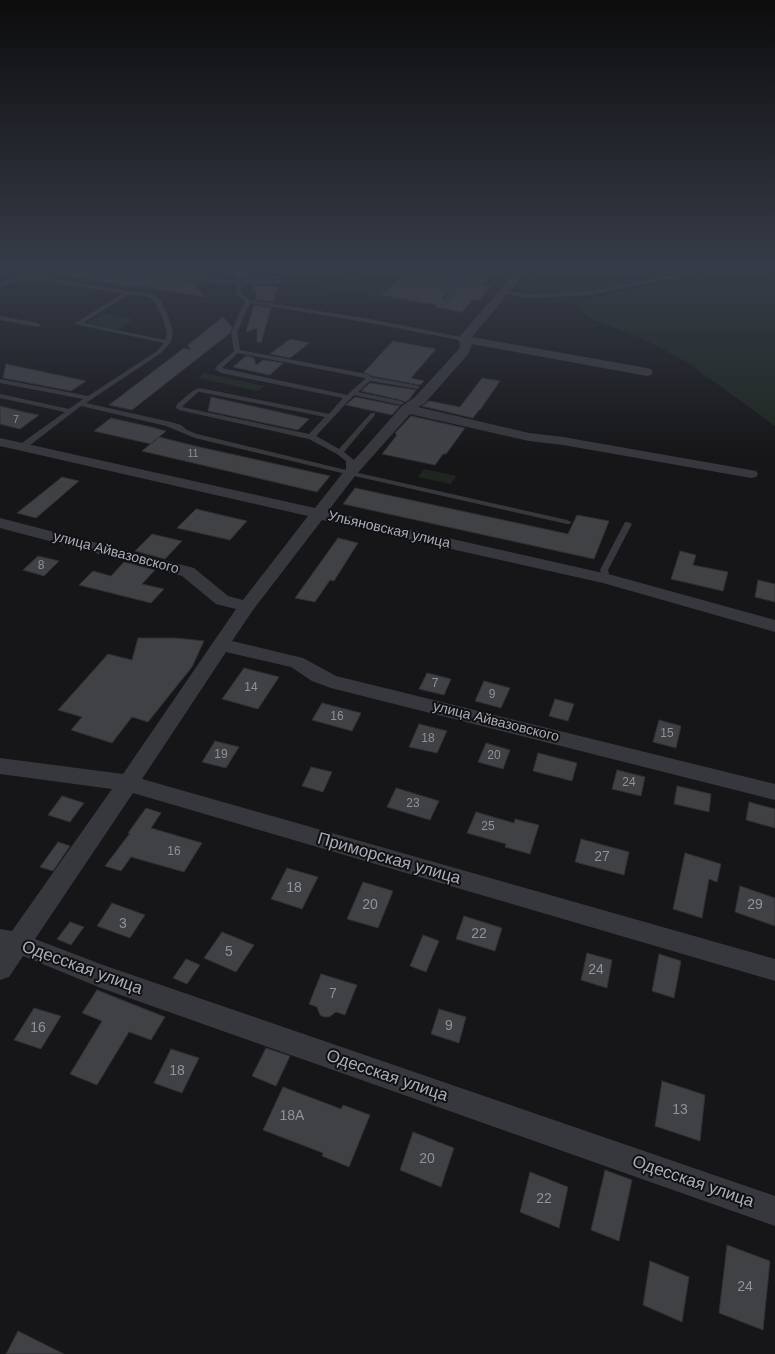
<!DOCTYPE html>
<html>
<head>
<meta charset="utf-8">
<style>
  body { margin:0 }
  canvas { display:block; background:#161618 }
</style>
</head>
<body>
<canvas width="775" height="1354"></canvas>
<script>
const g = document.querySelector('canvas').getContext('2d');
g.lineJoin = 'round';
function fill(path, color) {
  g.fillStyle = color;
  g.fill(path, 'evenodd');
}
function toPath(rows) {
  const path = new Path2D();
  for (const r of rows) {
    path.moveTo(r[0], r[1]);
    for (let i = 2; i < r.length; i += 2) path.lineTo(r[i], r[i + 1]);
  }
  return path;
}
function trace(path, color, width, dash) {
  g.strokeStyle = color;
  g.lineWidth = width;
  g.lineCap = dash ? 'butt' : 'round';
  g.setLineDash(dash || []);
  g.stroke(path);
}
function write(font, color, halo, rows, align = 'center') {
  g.font = font + ' Arial,sans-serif';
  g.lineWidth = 4;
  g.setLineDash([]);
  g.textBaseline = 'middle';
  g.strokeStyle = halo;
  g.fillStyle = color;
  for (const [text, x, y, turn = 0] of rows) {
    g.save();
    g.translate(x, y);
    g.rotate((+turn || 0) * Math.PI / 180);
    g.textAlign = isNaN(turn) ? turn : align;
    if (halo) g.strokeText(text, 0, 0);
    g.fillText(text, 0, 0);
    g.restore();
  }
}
fill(toPath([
  [228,267,318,267,304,278,336,283,341,282,359,269,364,267,398,272,401,275,388,286,400,289,402,295,395,300,388,301,359,294,290,282,286,280,280,275,263,268,236,270],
  [535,267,701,267,593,291,538,293,520,291,518,286],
  [745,268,775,268,775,426,687,362,644,339,594,320,583,312,580,306,583,301,620,291,647,286,713,269],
  [103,313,134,319,117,330,85,324],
  [204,373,264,386,258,391,198,378],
  [424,469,456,476,451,484,418,477]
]), '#1e261f');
const building = toPath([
  [64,267,179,267,185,274,152,270,148,273,152,276,192,282,205,297,136,285,132,287,64,275,64,267],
  [456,267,469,267,494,270,482,285,491,286,479,300,473,299,462,312,435,307,437,305,381,295,404,275,447,278,455,280,443,298,443,300,448,302,464,280,461,276,452,273,456,267],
  [244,276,281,276,280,278,245,278,244,276],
  [251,286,278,286,273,302,256,299,257,293,251,286],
  [254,305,271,308,261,343,257,342,257,328,246,332,254,305],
  [223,317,232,327,230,333,132,410,109,405,184,348,191,350,188,345,223,317],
  [290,339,309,343,290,358,270,354,290,339],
  [393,341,436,349,411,378,424,381,420,385,372,376,364,372,393,341],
  [246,356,254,358,256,365,263,360,283,363,270,375,233,367,246,356],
  [6,364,86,381,71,391,25,382,3,378,6,364],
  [482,378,500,381,480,410,479,410,473,418,422,406,429,401,460,407,482,378],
  [370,383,416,390,410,398,411,398,405,402,401,400,361,391,370,383],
  [211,397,270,410,309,419,298,430,208,411,211,397],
  [355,397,400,406,392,415,346,405,355,397],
  [0,406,24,412,39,415,20,429,0,424,0,406],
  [411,416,465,428,446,454,443,454,435,465,382,454,397,435,395,433,411,416],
  [111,418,151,427,166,431,151,444,94,431,111,418],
  [159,437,195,446,330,476,317,492,142,451,159,437],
  [62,477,79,481,36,518,17,513,62,477],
  [355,488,568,534,577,515,609,521,594,559,343,504,355,488],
  [196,509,247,521,230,540,177,528,196,509],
  [152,534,182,541,165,559,135,551,152,534],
  [338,538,358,543,334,581,330,580,315,602,295,598,338,538],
  [680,551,696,555,693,565,728,572,723,591,671,579,680,551],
  [38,556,59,561,44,576,23,570,38,556],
  [124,562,155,570,142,584,164,589,151,603,79,585,93,571,111,576,124,562],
  [758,580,775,584,775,602,755,597,758,580],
  [138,638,176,638,204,641,192,667,148,722,132,717,112,743,71,730,82,717,58,710,108,654,132,660,138,638],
  [244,668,279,677,258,709,222,699,244,668],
  [427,673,451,679,444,695,419,689,427,673],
  [484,681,510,688,501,708,475,701,484,681],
  [555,699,574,704,568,721,549,716,555,699],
  [322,703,361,713,352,731,312,720,322,703],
  [659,720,681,726,676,748,653,742,659,720],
  [419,724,447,731,437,753,409,747,419,724],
  [215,741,239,747,226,768,202,762,215,741],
  [486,743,510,750,503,769,478,762,486,743],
  [538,753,577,763,572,781,533,771,538,753],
  [311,767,332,772,323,792,302,786,311,767],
  [617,770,645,777,641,796,612,789,617,770],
  [677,786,711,794,709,812,674,804,677,786],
  [396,788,439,801,430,820,387,807,396,788],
  [62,796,84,803,70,822,48,815,62,796],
  [749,802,775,809,775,828,746,820,749,802],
  [146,808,161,813,151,828,202,843,184,872,131,857,121,871,105,866,130,833,128,833,146,808],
  [476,812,514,823,515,819,539,825,530,854,505,847,506,844,467,833,476,812],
  [581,839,629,852,624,875,575,862,581,839],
  [58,842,70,846,53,871,40,867,58,842],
  [685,853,721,864,717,882,709,879,702,918,673,909,685,853],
  [287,868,318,877,302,909,271,899,287,868],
  [363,882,393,891,378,928,347,919,363,882],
  [740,886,775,898,775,926,735,912,740,886],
  [112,903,145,915,130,938,97,926,112,903],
  [464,916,502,928,495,951,456,939,464,916],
  [70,922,84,927,71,945,57,939,70,922],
  [222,932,254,945,236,972,204,958,222,932],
  [423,935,439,941,426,972,410,966,423,935],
  [587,953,612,960,607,988,581,980,587,953],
  [659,954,681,961,674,998,652,991,659,954],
  [186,959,200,965,187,984,173,978,186,959],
  [321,974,357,985,345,1015,336,1012,329,1017,324,1017,320,1015,317,1007,309,1004,321,974],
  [97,990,165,1017,151,1040,129,1032,97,1085,70,1074,102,1021,82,1013,97,990],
  [34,1008,61,1016,41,1049,14,1040,34,1008],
  [439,1009,466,1017,459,1043,431,1034,439,1009],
  [266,1048,290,1056,276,1086,252,1076,266,1048],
  [171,1049,199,1058,182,1093,154,1083,171,1049],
  [662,1081,705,1095,700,1141,655,1126,662,1081],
  [283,1087,341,1109,343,1105,370,1115,349,1167,322,1156,323,1153,263,1130,283,1087],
  [413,1132,454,1148,441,1187,400,1170,413,1132],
  [605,1170,632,1180,619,1241,591,1230,605,1170],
  [530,1172,568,1187,559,1228,520,1212,530,1172],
  [727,1245,770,1261,763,1330,719,1313,727,1245],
  [650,1261,689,1277,682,1322,643,1305,650,1261],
  [18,1331,64,1354,6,1354,18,1331]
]);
fill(building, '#404145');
trace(building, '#303034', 1);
fill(toPath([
  [219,267,226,267,235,270,264,267,267,269,266,270,242,273,242,280,280,280,283,282,280,284,242,284,241,293,250,300,370,319,466,338,466,340,464,341,370,323,250,303,237,332,240,350,367,374,371,377,419,386,419,388,417,389,370,381,358,392,401,401,404,403,401,405,354,395,316,436,339,449,371,413,375,413,375,415,344,452,354,460,354,472,567,520,571,522,570,524,567,524,350,475,195,438,166,426,81,406,25,449,19,449,19,445,65,412,0,398,0,394,69,409,83,399,0,383,0,379,88,396,157,351,164,343,74,324,123,293,42,281,15,282,0,287,0,283,14,278,42,277,154,295,161,301,170,321,173,333,171,342,161,353,86,403,171,422,181,425,187,430,197,434,346,470,346,461,337,454,309,439,179,410,176,408,177,404,194,390,200,388,329,414,343,398,221,373,216,370,215,369,218,365,234,351,231,332,245,301,235,294,236,284,222,284,152,275,149,273,152,271,222,280,237,280,237,275,219,267],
  [129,294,150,297,155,302,164,321,167,333,165,340,83,323,129,294],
  [238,353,365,378,365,379,347,395,222,368,238,353],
  [198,392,200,392,325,417,309,434,182,407,198,392],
  [376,267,388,267,445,273,449,267,455,267,450,274,461,277,463,280,449,300,447,301,444,299,457,279,447,277,412,274,376,267],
  [712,267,722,267,592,295,528,298,501,293,504,291,528,294,592,291,712,267],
  [0,316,38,323,41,325,38,327,0,320,0,316],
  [625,522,628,522,632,524,608,570,610,579,609,581,603,581,600,570,625,522]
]), '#37383d');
fill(toPath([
  [520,267,530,267,472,337,647,368,651,369,653,372,651,375,647,376,472,344,469,353,425,403,418,407,529,433,563,437,751,470,756,471,758,474,756,477,751,478,563,445,529,441,410,414,355,476,328,511,612,575,775,620,775,632,603,583,322,520,253,610,232,641,303,658,336,676,775,784,775,800,331,688,312,681,291,667,226,652,142,779,775,959,775,981,133,793,35,939,103,965,775,1196,775,1226,101,988,23,956,9,977,0,980,0,929,12,931,112,789,0,774,0,758,123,774,236,609,216,604,182,576,0,528,0,518,194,568,228,596,243,600,308,516,0,446,0,438,315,508,345,470,402,406,415,397,459,349,460,344,458,339,460,336,520,267]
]), '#37383d');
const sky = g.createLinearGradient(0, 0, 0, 456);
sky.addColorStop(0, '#0c0c0d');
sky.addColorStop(0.59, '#363c48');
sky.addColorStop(1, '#363c4800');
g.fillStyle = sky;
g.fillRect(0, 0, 775, 456);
write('10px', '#8e929b', null, [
  ["7",16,420],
  ["11",193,454]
]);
write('12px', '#8e929b', null, [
  ["8",41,566],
  ["7",435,684],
  ["14",251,688],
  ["9",492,695],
  ["16",337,717],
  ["15",667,734],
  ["18",428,739],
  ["19",221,755],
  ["20",494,756],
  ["24",629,783],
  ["23",413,804],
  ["25",488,827],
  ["16",174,852]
]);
write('14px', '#a8adb8', '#111113', [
  ["Ульяновская улица",389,530,13],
  ["улица Айвазовского",116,553,15],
  ["улица Айвазовского",496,722,14]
]);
write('14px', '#8e929b', null, [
  ["27",602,857],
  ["18",294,888],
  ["20",370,905],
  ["29",755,905],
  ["3",123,924],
  ["22",479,934],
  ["5",229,952],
  ["24",596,970],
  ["7",333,994],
  ["9",449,1026],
  ["16",38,1028],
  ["18",177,1071],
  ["13",680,1110],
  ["18А",292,1116],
  ["20",427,1159],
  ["22",544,1199],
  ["24",745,1287]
]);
write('17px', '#a8adb8', '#111113', [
  ["Приморская улица",389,859,16],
  ["Одесская улица",82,968,20],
  ["Одесская улица",387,1076,19],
  ["Одесская улица",693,1182,19]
]);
</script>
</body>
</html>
